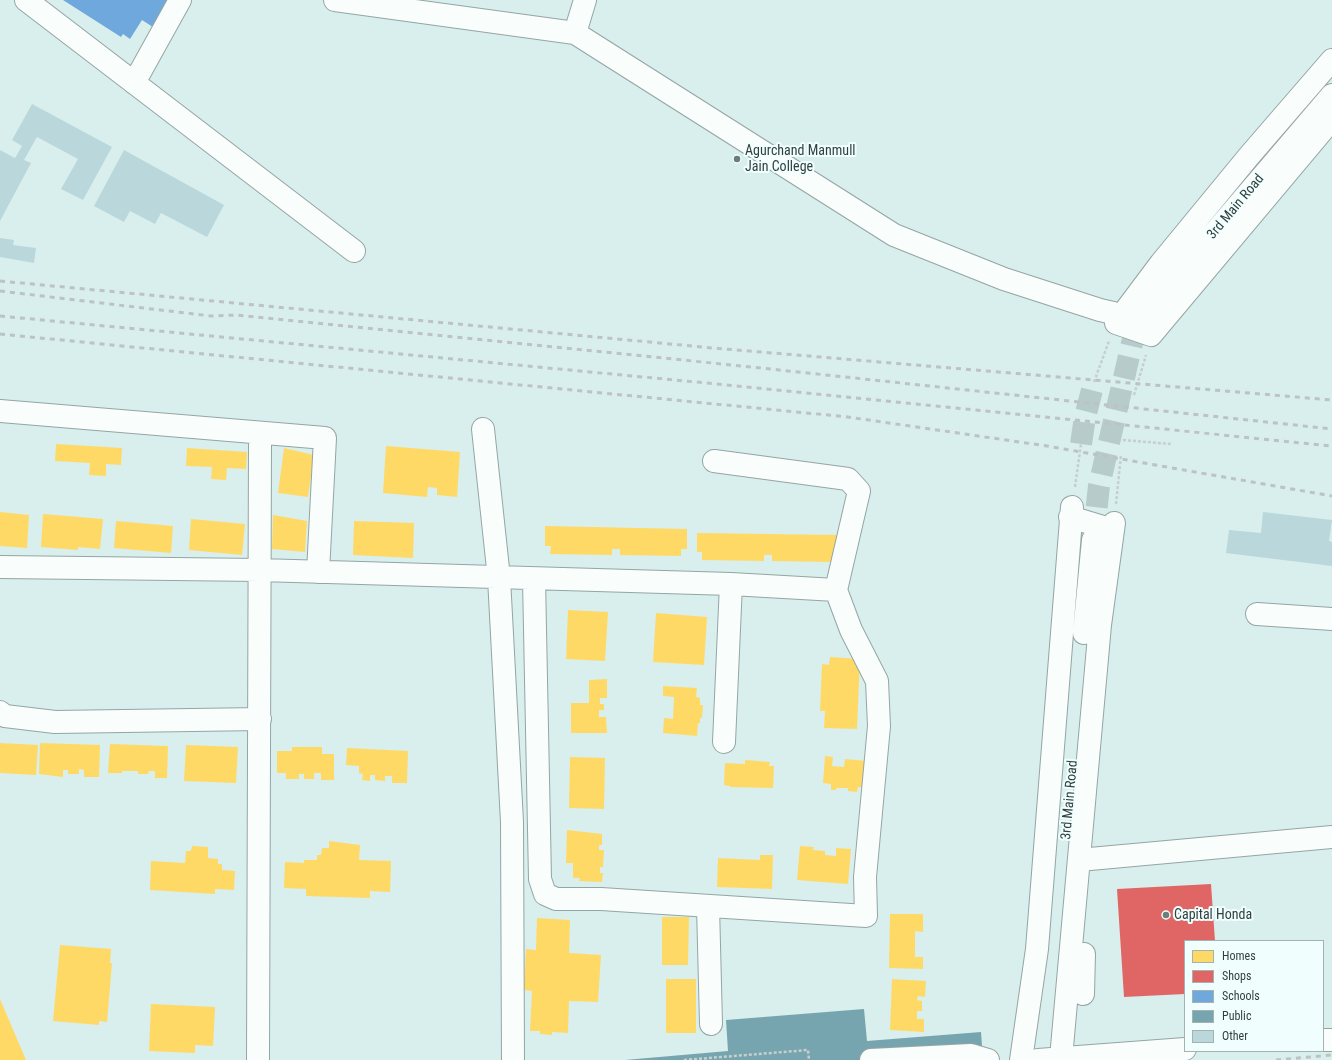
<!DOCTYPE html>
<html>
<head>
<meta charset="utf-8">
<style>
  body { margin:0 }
  #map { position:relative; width:1332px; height:1060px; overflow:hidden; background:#d9efed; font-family:"Roboto Condensed",sans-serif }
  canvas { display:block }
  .legend { position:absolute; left:1184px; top:940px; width:140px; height:112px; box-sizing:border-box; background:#f0fffe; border:1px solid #a4b3b2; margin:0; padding:5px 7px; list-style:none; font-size:12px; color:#31403f }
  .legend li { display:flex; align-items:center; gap:8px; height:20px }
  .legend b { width:20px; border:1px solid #a4b3b2 }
</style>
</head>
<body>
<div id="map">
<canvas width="1332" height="1060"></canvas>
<ul class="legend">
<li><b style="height:11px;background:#ffd966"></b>Homes</li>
<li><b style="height:11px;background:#e06666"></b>Shops</li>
<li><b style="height:11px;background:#6fa8dc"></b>Schools</li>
<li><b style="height:11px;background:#76a5af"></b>Public</li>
<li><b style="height:11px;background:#bad7db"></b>Other</li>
</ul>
</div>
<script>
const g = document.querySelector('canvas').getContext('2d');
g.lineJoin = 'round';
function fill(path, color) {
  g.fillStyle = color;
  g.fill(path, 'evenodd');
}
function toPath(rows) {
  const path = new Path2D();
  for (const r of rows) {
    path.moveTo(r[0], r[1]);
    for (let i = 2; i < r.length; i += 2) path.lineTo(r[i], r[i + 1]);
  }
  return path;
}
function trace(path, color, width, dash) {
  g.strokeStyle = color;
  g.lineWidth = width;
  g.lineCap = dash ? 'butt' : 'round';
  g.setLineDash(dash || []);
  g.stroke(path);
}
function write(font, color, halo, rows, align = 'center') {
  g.font = font + ' "Roboto Condensed",sans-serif';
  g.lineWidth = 4;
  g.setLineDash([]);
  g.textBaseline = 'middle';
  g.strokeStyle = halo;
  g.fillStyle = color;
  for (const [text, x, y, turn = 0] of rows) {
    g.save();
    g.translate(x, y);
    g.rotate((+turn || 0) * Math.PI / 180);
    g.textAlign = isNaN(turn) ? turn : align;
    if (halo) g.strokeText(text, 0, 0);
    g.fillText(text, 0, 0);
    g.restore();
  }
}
fill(toPath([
  [56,444,122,448,121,465,106,464,106,476,89,475,90,463,55,461],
  [386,446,460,452,457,497,437,495,437,488,428,487,427,497,383,493],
  [187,448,247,452,246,469,227,468,226,480,211,479,212,467,186,466],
  [284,448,314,455,308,497,278,493],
  [0,512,29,515,27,548,0,546],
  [43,514,103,519,100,549,78,547,78,550,41,547],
  [273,515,307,521,305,552,272,549],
  [191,519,245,524,242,555,189,550],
  [116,521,173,526,171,553,114,548],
  [354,521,414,523,413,558,353,555],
  [545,526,687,529,687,549,681,549,681,556,620,555,620,549,612,549,612,555,550,554,551,546,545,546],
  [697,533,839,535,833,562,772,561,772,555,764,555,764,561,702,560,702,552,697,552],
  [568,610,608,612,605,661,566,659],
  [656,613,707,617,704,665,653,662],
  [830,657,860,659,857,729,824,728,825,711,820,711,822,664,829,665],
  [607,679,607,698,600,698,600,704,604,704,604,710,599,710,599,717,606,717,607,733,571,733,571,703,589,703,589,680],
  [663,686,697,688,696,697,700,698,700,705,703,705,702,718,700,718,700,723,698,723,697,736,663,733,664,718,673,719,674,697,663,696],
  [0,743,38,745,36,775,0,773],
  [40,743,100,745,99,777,84,777,84,770,79,769,79,774,68,774,68,770,63,770,63,777,39,774],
  [110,744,168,746,167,778,155,778,155,771,149,771,148,774,138,774,138,771,122,771,122,773,108,773],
  [186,745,238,747,236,783,184,781],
  [292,747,322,747,322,754,334,754,334,780,321,780,321,773,314,773,314,779,304,779,304,774,299,774,299,779,286,779,286,773,277,773,277,751,292,751],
  [347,748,408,751,407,783,392,783,392,776,385,776,385,781,375,780,375,775,370,775,370,781,362,780,363,774,359,773,359,766,346,765],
  [825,756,833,757,832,766,844,767,845,759,867,761,864,787,858,787,857,792,848,791,848,788,836,788,836,790,831,790,831,784,823,783],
  [570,757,605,758,604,809,569,808],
  [745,760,770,762,769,766,774,766,773,788,730,787,730,786,724,785,725,763,745,764],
  [567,830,602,834,602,845,599,845,599,850,604,850,603,867,600,867,600,873,603,873,602,882,579,881,580,878,573,878,573,863,566,863],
  [329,841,360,845,359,860,391,861,390,892,370,891,370,898,306,896,306,889,284,888,285,862,304,863,304,860,317,860,317,855,321,855,322,848,329,848],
  [192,846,208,847,208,858,218,859,218,864,222,864,222,870,235,871,234,890,215,889,215,894,150,890,151,861,185,863,186,851,191,851],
  [800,846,814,847,813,850,825,851,825,855,836,856,836,848,851,849,848,884,797,880],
  [760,855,773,855,772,889,717,887,718,858,760,860],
  [890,914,923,914,923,932,915,931,915,957,923,957,923,969,889,968],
  [662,917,689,917,688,965,662,965],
  [537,918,570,920,569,953,601,955,598,1002,569,1001,568,1033,552,1032,552,1035,540,1034,540,1031,530,1031,532,991,524,990,526,949,536,950],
  [60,945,111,949,110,963,112,963,107,1022,99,1021,99,1025,53,1021],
  [666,979,696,979,696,1033,666,1033],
  [892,979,926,981,925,997,918,996,917,1000,922,1001,922,1011,917,1011,917,1019,924,1019,924,1032,890,1030],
  [0,999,26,1060,0,1060],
  [151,1004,215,1007,213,1046,195,1045,195,1053,149,1051]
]), '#ffd966');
fill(toPath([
  [1211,884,1215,941,1185,941,1185,994,1124,997,1117,889]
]), '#e06666');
fill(toPath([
  [63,0,175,0,156,29,142,20,130,39,123,34,121,37]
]), '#6fa8dc');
fill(toPath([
  [864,1009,867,1041,981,1032,983,1060,625,1060,728,1051,726,1020]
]), '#76a5af');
fill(toPath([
  [32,104,112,147,83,200,61,189,78,159,37,137,24,160,31,163,0,221,0,150,15,158,22,146,12,140],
  [124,150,224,205,207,237,161,213,155,224,130,211,124,222,94,206],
  [0,238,14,240,13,245,36,248,34,263,0,257],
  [1263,512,1332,520,1329,541,1332,542,1332,566,1226,553,1229,530,1261,533]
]), '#bad7db');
trace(toPath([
  [1081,444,1085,417,1094,382],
  [1093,540,1099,486,1132,343,1141,319]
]), '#b7ccca', 22, [22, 11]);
const minor = toPath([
  [26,0,354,251],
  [335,0,575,33,894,235,1004,279,1100,310,1122,315],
  [575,33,585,0],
  [1332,60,1249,156,1161,263,1116,323,1151,335,1332,119],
  [134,83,180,0],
  [1141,319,1332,95],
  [0,411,325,438,318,572],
  [483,429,499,578,512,822,513,1060],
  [1070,517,1113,530],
  [0,567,260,570,731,584,836,590],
  [534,579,540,879,545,894,556,899,601,899,866,916,865,877,879,726,877,681,851,630,836,590,859,491,848,479,714,461],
  [1257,614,1332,619],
  [1084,633,1093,540],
  [0,712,5,716,55,722,260,719],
  [724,742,731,584],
  [1079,860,1332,837],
  [708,906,711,1024],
  [1083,994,1084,954],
  [1061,1058,1100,625,1114,523],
  [258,1060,260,445],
  [871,1060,971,1055,988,1060],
  [1021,1060,1037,949,1072,507]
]);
const major = toPath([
  [1323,1040,1332,1040],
  [1038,1060,1185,1049]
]);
trace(minor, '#94a5a4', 24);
trace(major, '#94a5a4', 24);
trace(toPath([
  [1094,382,1109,341],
  [1134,395,1146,355],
  [1123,440,1171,444],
  [1075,487,1081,444],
  [1116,504,1121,455],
  [684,1060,808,1050,809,1060]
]), '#c7cece', 2.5, [3, 2]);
trace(minor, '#f9fdfc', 22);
trace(major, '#f9fdfc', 22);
trace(toPath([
  [0,281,713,348,1332,400],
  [0,291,211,316,237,315,742,366,1332,429],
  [0,316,717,384,1332,446],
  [0,334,848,417,1047,446,1332,496],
  [1276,1060,1332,1055]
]), '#bdc3c2', 3, [5, 5]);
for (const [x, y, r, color] of [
  [737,159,4,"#6c7d7c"],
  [1166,915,4,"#6c7d7c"]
]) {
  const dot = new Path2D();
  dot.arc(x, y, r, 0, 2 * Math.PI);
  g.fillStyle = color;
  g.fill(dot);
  trace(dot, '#f0fffe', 1.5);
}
write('14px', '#31403f', '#f0fffe', [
  ["Agurchand Manmull",745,151],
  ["Jain College",745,167],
  ["Capital Honda",1174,915]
], 'left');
write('14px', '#31403f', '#f0fffe', [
  ["3rd Main Road",1236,207,-50],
  ["3rd Main Road",1070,800,-85]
]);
</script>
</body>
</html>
